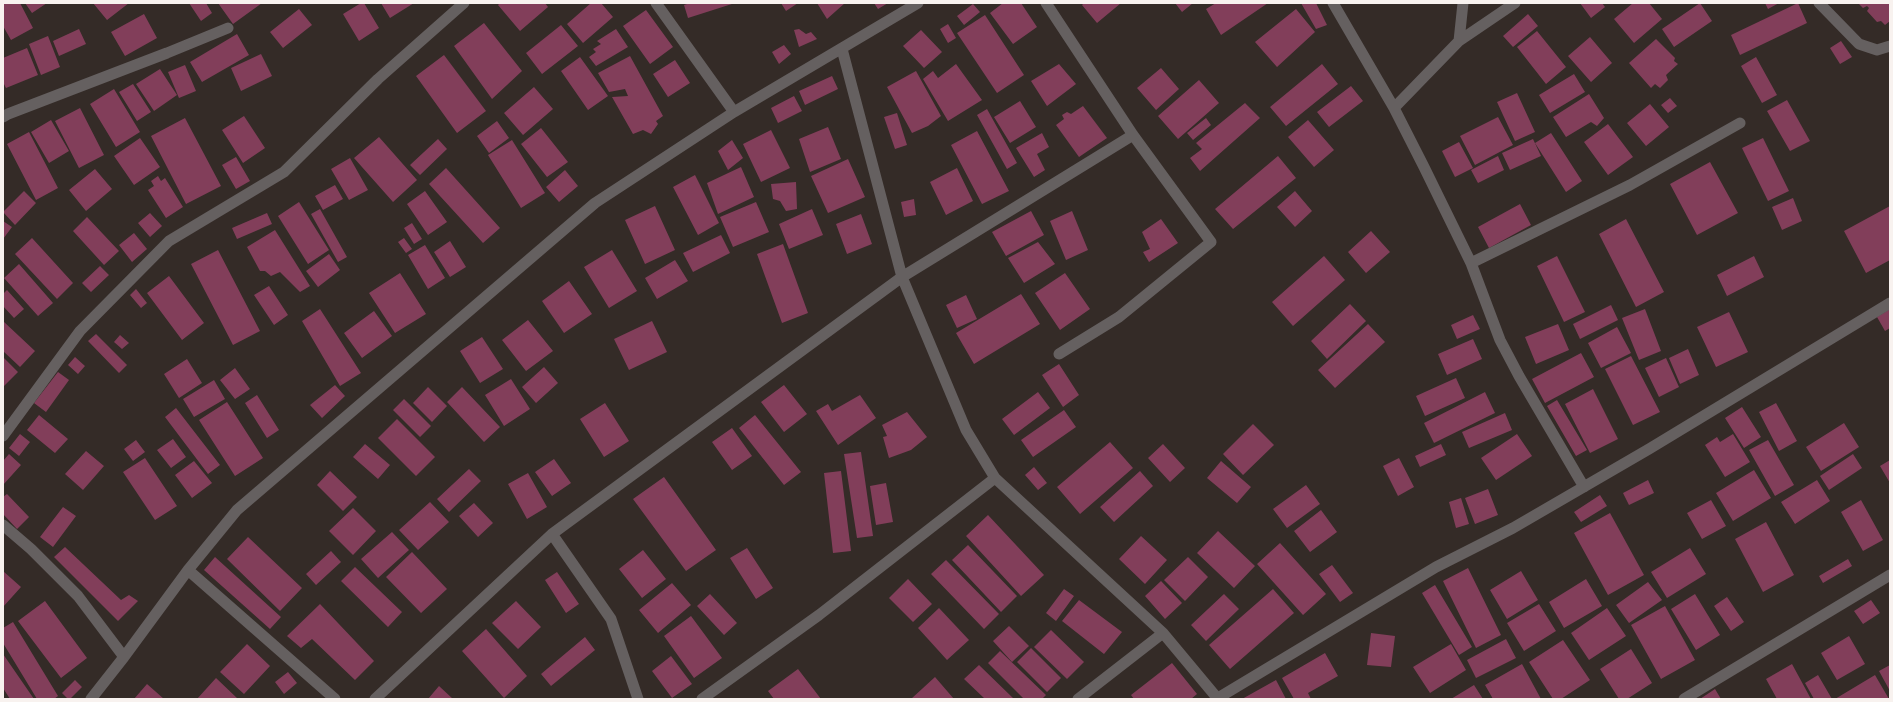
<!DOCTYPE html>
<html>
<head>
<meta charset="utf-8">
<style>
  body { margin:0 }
  #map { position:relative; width:1893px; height:702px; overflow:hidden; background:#342b27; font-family:"DejaVu Sans",sans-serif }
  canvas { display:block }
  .frame { position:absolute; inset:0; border:4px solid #f8f2ef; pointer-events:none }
</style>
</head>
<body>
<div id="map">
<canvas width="1893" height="702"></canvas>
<div class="frame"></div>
</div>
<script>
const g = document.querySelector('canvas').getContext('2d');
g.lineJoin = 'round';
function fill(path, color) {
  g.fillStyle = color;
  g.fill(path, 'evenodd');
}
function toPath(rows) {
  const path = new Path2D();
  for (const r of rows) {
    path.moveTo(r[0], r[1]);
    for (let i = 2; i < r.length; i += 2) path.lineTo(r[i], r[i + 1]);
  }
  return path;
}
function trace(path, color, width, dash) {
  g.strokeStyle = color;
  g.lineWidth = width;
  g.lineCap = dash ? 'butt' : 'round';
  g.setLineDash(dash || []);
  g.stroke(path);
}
fill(toPath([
  [3,3,20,3,33,28,11,40,3,26],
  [25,3,47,3,32,13],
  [93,3,129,3,107,20],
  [189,3,206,3,212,13,201,21],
  [218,3,262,3,233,24],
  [361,3,364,3,379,28,359,41,343,14],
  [381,3,414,3,390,18],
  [500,3,545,3,548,7,520,31,498,5],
  [591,3,601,3,613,17,583,43,567,24],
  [690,3,735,3,688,18,684,5],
  [781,3,798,3,786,11],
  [817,3,845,3,827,19],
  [874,3,888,3,878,9],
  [1003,3,1021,3,1037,27,1013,44,990,13],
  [1084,3,1121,3,1097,23,1082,5],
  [1175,3,1193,3,1182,12],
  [1216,3,1268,3,1221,35,1206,9],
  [1301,3,1316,3,1327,25,1316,29],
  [1580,3,1602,3,1605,7,1591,18],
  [1633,3,1649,3,1662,19,1634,43,1614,19],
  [1700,3,1712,21,1674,47,1662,29],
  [1765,3,1779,3,1768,9],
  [1798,3,1807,23,1740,55,1731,35],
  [1858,3,1890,3,1890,21,1885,25,1881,21,1877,22,1867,11,1869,8,1867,6,1863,8],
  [973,4,980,12,964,25,957,16],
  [299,9,312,25,283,48,270,32],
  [1296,9,1315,32,1277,67,1255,42],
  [646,10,673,47,650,64,623,26],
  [144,14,157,38,125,56,111,32],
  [1528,14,1538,26,1513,47,1503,36],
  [985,15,1024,75,997,93,957,33],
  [484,23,522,71,492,99,454,46],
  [948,24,956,38,948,43,940,29],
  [561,25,578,46,542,74,526,53],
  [79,29,86,44,59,56,53,41],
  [616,29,628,47,596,66,589,57,596,52,593,49,601,44,597,41],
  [799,29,806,34,811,32,817,39,799,47,794,30],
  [921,30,942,52,924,68,903,46],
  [1537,31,1566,67,1546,84,1517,47],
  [237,34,249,55,202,82,190,62],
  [48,36,60,67,41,75,29,44],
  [1590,37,1612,63,1591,82,1568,56],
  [1656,39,1675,58,1674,61,1678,64,1666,75,1668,80,1660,88,1655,84,1651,88,1629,63],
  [1841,41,1852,57,1840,64,1830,48],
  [784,45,791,54,779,64,772,52],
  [27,48,38,75,6,88,3,82,3,58],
  [261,54,272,76,241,91,231,68],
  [444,55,486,111,457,133,416,76],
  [630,56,663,116,656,121,658,124,651,134,643,130,633,134,612,97,628,96,625,89,609,92,598,73],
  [580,57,608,96,588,110,561,71],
  [1756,57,1777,95,1762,103,1741,66],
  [675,60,690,83,668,97,653,74],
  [956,64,982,100,948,121,923,79,933,71,938,78],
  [1059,64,1076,84,1047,106,1031,81],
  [1322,64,1338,84,1286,126,1270,107],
  [185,65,196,91,179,98,168,72],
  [1161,68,1179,89,1156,110,1137,88],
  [160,69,177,95,154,111,136,84],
  [916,71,941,116,928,126,912,133,887,87],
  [1574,74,1585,92,1550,113,1539,95],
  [832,76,838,89,805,105,799,91],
  [1199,80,1219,103,1178,139,1158,116],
  [133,84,151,112,137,121,119,92],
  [1351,86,1363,101,1329,127,1317,112],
  [534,87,553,109,523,135,504,113],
  [114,89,140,132,116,147,90,104],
  [1517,93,1535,132,1515,141,1497,102],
  [1589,94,1604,118,1597,126,1591,122,1566,137,1553,117],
  [794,96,802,111,778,123,771,108],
  [1670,98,1677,106,1668,113,1661,105],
  [1787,100,1810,141,1790,151,1767,111],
  [1020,101,1036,127,1010,143,994,117],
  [1245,103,1260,118,1200,171,1190,158,1202,149,1196,143],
  [1650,104,1669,127,1646,146,1627,123],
  [1083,106,1107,138,1079,157,1056,125,1064,119,1062,115,1067,112,1071,114],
  [80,108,104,155,79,168,55,121],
  [987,109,1017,163,1007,169,977,115],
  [897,113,907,145,895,149,884,117],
  [244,116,265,148,243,163,222,130],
  [1498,117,1513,145,1475,165,1460,136],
  [185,118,221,186,186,204,151,136],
  [1206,118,1211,125,1193,140,1187,133],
  [51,120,69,151,49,163,31,132],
  [1308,120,1334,150,1314,167,1288,137],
  [497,121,509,138,489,153,477,136],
  [1608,124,1633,157,1608,175,1584,142],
  [828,127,841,159,810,172,799,139],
  [541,128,568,162,547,177,521,144],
  [771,130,790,168,761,182,743,144],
  [977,131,1009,191,982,204,951,145],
  [29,132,58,188,36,200,7,144],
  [1042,133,1049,147,1037,154,1045,170,1034,177,1016,148],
  [1551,133,1582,181,1566,192,1535,143],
  [379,137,417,180,393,202,354,158],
  [140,138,160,167,134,185,114,156],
  [1763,138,1789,191,1768,201,1742,148],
  [438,139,447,149,420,175,410,165],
  [1533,139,1541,156,1510,170,1502,153],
  [512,140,545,193,521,208,488,155],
  [732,140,743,158,728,170,718,151],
  [1459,142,1473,168,1455,177,1442,151],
  [1278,156,1296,178,1233,229,1215,209],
  [1498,156,1504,170,1478,183,1471,170],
  [236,157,250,181,236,189,222,165],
  [350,158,368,190,349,200,331,169],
  [848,159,865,197,828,213,811,176],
  [1710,162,1738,213,1697,235,1670,184],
  [741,167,754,197,718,214,707,183],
  [446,168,500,228,483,243,429,184],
  [957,168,973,201,946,215,930,182],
  [95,169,112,189,86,211,69,190],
  [565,170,578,186,559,202,546,187],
  [695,175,719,223,698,235,673,187],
  [158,176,161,181,165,178,183,207,166,218,148,190,154,186,151,181],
  [796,182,797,209,786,211,780,201,773,199,771,184],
  [335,185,343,199,323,210,315,196],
  [24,191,36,203,15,225,3,212],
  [425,191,447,222,428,235,407,204],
  [1295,191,1312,211,1295,227,1277,207],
  [1793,198,1802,221,1782,230,1772,207],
  [914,199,916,215,904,217,901,202],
  [299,202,329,250,308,264,278,216],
  [756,202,769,232,733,247,720,217],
  [1520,204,1531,225,1489,248,1478,227],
  [655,206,675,250,645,264,625,220],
  [1890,206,1890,260,1866,273,1844,231],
  [320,209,347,257,338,262,311,214],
  [812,209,823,235,789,249,779,224],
  [1031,211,1044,235,1006,256,992,232],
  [1072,211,1088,250,1066,260,1050,221],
  [150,213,162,226,150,237,138,223],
  [267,213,272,224,237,239,232,228],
  [861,214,872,244,847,254,836,224],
  [87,217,119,251,104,265,73,231],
  [1161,219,1178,243,1149,262,1143,252,1150,249,1142,232],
  [1626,219,1664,292,1636,307,1599,234],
  [3,221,12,227,3,239],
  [412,223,422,239,414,244,404,228],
  [275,230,310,286,300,292,280,272,271,276,265,271,260,271,247,247],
  [1371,231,1390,252,1366,273,1348,252],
  [134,233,147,249,132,262,119,245],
  [721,235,730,253,693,272,683,253],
  [32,238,73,283,57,299,15,254],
  [404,238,412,249,406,253,398,242],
  [450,241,466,267,450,277,434,252],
  [1038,242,1055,264,1024,283,1008,258],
  [783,244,808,313,782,323,757,254],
  [425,245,445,278,428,289,408,255],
  [218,250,260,331,233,345,191,264],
  [612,250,637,291,609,308,584,267],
  [329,254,340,270,318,287,306,271],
  [1324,256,1345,280,1293,326,1272,302],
  [1557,256,1585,312,1564,322,1537,266],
  [1754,256,1764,277,1727,296,1717,275],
  [675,260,688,281,657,299,645,278],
  [19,264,53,303,38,316,4,278],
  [100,266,109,275,91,292,82,283],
  [400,273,426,314,395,333,369,293],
  [1065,273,1090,309,1060,330,1035,293],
  [169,276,204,323,182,340,147,293],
  [569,281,592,314,564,333,542,301],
  [269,286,288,315,274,325,254,295],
  [136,289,147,303,141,308,130,295],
  [7,290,24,309,14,318,3,306,3,294],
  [1021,294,1040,324,974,364,956,333],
  [966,295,977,319,957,328,946,305],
  [1350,304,1366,321,1327,359,1311,341],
  [1611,305,1618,320,1580,339,1573,324],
  [320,309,361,373,340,386,302,321],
  [1645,309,1661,351,1639,360,1622,318],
  [1890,309,1890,328,1885,331,1877,317],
  [374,311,392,336,362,358,344,333],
  [1729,312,1748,352,1716,367,1697,327],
  [1473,315,1480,329,1457,339,1451,325],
  [528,320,553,351,526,371,502,340],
  [3,321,35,351,20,367,3,351],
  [652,321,667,352,629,370,614,339],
  [1368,324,1385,342,1335,388,1318,370],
  [1558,324,1569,350,1536,364,1525,337],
  [1617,327,1631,353,1601,368,1588,343],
  [96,334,127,365,119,373,88,341],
  [120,335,129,343,122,349,114,342],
  [482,337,503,369,480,383,460,351],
  [1473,339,1482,359,1447,375,1438,354],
  [1688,349,1699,375,1680,384,1669,358],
  [1581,353,1594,377,1545,403,1532,379],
  [1631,356,1660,412,1633,425,1605,369],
  [3,357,18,372,4,386,3,385],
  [75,357,85,366,78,374,68,365],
  [1666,358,1679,387,1659,397,1645,368],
  [187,359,202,383,179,398,164,374],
  [1059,364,1079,395,1063,407,1042,375],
  [544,367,558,383,536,403,522,387],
  [235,368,250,389,235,399,220,380],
  [58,372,69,380,46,412,34,403],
  [1456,378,1465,398,1425,416,1416,396],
  [511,379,530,409,504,426,485,395],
  [214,380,225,399,194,417,183,399],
  [335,385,345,396,322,418,310,405],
  [784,385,807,414,784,432,761,402],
  [428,387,447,406,432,422,413,403],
  [462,387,500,427,484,442,447,402],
  [1593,389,1618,439,1590,453,1565,404],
  [1038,392,1050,408,1014,435,1002,419],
  [1485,392,1495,413,1434,443,1424,423],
  [257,395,279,430,267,438,245,403],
  [860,395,876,418,838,445,816,411,828,404,832,411],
  [404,399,431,426,420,437,393,410],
  [1557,400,1587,450,1576,456,1547,406],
  [227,402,263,458,235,476,199,420],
  [605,403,629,441,604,457,580,419],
  [1776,403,1797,441,1779,451,1759,412],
  [1742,407,1761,437,1744,448,1725,418],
  [176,408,220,465,208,474,165,417],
  [1064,410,1076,427,1033,457,1021,440],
  [907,412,927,437,911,450,889,458,883,437,887,436,882,425],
  [1505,413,1512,430,1469,448,1462,432],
  [39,415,68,439,55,453,27,430],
  [755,415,801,472,784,485,739,428],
  [397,419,435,457,416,476,378,438],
  [1844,423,1859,447,1821,471,1806,447],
  [1253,424,1274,445,1243,475,1223,454],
  [732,428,752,456,732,470,712,442],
  [20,434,30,442,19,456,9,448],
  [1517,434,1532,456,1496,480,1481,458],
  [1733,434,1750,462,1725,477,1705,445,1717,437,1720,442],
  [173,439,186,457,171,468,157,450],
  [136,440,145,452,133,461,124,449],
  [1768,440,1794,485,1775,496,1749,450],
  [1110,442,1133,468,1080,514,1057,487],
  [365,444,390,465,378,479,353,457],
  [1163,444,1185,468,1170,482,1148,458],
  [1441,444,1446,455,1420,467,1415,456],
  [86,451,104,466,83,490,65,474],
  [861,452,873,536,857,538,844,454],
  [9,454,21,465,3,485,3,461],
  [1853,454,1862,468,1829,490,1820,476],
  [145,458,177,506,155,520,123,472],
  [1399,458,1414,487,1398,496,1383,466],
  [554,459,571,483,552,496,535,472],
  [1890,460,1890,483,1880,466],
  [194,461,212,483,192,498,175,475],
  [1221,461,1251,487,1237,503,1207,478],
  [1034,467,1047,483,1038,490,1025,475],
  [469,469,481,481,449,512,437,499],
  [1754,470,1771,498,1733,521,1716,493],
  [330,471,357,497,343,511,317,485],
  [841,471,851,551,833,553,824,473],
  [1140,471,1153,486,1114,522,1100,507],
  [528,473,547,507,527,519,508,484],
  [664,477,716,550,686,571,633,499],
  [1648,480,1654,493,1629,505,1623,493],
  [1817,480,1830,501,1795,524,1781,502],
  [886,483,893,522,876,525,870,486],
  [1306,485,1320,504,1287,528,1273,509],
  [1488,489,1498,515,1475,524,1465,498],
  [7,494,29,517,17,529,3,514,3,497],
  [1600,495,1607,506,1581,522,1574,512],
  [1461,498,1469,524,1456,528,1449,502],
  [1711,500,1726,526,1702,539,1687,513],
  [1861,500,1883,540,1863,551,1841,512],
  [430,502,449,522,418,550,399,530],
  [474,503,493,523,478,537,459,516],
  [63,507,76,516,53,547,40,537],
  [353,508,376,531,353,555,329,531],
  [1321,510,1337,532,1310,552,1294,531],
  [1610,513,1644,575,1608,595,1574,533],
  [988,515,1044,575,1021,596,966,536],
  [1766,522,1794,575,1763,592,1735,539],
  [1218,531,1255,566,1234,588,1197,553],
  [392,532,409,550,378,578,361,559],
  [1141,536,1167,560,1145,584,1119,559],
  [248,537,302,588,280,611,227,559],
  [1280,543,1326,594,1303,615,1257,564],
  [968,545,1017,596,1001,612,952,560],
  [65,547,121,600,129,595,138,601,118,621,54,557],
  [747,548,773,588,756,599,730,558],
  [1690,548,1706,574,1667,598,1651,572],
  [643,550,666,579,642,598,619,569],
  [331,551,341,562,316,585,306,574],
  [412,552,447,589,421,613,386,577],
  [215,557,281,617,270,629,204,570],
  [1188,557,1208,577,1185,601,1164,580],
  [1848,559,1852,566,1823,583,1819,576],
  [946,560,999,614,984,629,931,574],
  [1332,565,1353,593,1340,602,1319,574],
  [355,567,402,612,388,627,341,581],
  [1468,568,1501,635,1476,648,1443,581],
  [3,571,21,587,3,607],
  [1521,571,1538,600,1507,619,1490,590],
  [557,572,579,604,566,613,545,580],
  [908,579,932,604,913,622,889,598],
  [1586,579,1602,606,1564,628,1549,602],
  [1161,581,1182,603,1165,619,1145,596],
  [1648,582,1662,600,1629,623,1616,605],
  [672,583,691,605,658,633,639,610],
  [1435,585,1472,647,1459,655,1422,593],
  [1064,589,1074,596,1056,621,1046,613],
  [1273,589,1294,613,1230,669,1209,645],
  [710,594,737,623,724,635,697,606],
  [1224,594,1239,609,1206,641,1191,625],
  [1695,594,1720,635,1696,650,1671,609],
  [1727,597,1744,622,1731,631,1714,606],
  [1079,600,1122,632,1104,654,1062,621],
  [1871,600,1880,613,1863,624,1854,611],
  [45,601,87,658,61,678,18,621],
  [516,601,541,627,518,649,492,623],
  [320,604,374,661,355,680,312,639,301,648,287,636],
  [1539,604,1556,631,1524,651,1507,623],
  [1665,606,1695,660,1661,679,1631,625],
  [939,608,969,640,947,660,918,628],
  [1607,608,1626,636,1589,660,1571,633],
  [691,616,722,658,694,678,664,636],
  [13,622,58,696,54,699,37,699,3,643,3,628],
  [1009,626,1029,646,1012,662,993,641],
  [486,629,527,676,504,698,462,651],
  [1051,630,1084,662,1067,679,1034,647],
  [1371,633,1395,636,1391,667,1367,665],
  [1849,636,1865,664,1837,680,1821,653],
  [585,637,595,650,551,686,541,674],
  [1506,639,1516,658,1476,678,1467,660],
  [1563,640,1590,680,1561,699,1553,699,1529,662],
  [247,644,270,666,244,694,220,672],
  [1451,644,1466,670,1430,693,1413,667],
  [1031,648,1061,678,1047,692,1017,662],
  [1631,649,1652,683,1627,699,1619,699,1600,669],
  [1000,651,1046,695,1042,699,1024,699,988,663],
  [1325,653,1338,676,1308,693,1311,699,1294,699,1282,678],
  [3,654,34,699,10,699,3,688],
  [671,656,692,684,672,698,652,671],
  [1172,663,1197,694,1191,699,1134,699,1131,695],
  [1522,664,1541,699,1493,699,1485,685],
  [1792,664,1811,699,1777,699,1766,679],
  [979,665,1014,699,985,699,964,679],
  [1890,665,1890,691,1879,671],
  [798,669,821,699,774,699,768,691],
  [288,672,297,683,284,694,275,682],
  [1818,675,1832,699,1814,699,1805,683],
  [1875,675,1889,699,1835,699],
  [935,677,954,699,911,699],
  [216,678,238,699,197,699],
  [75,680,82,687,70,699,68,699,62,693],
  [1276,680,1286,699,1242,699],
  [147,684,164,699,134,699],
  [1474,685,1483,699,1451,699],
  [439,686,453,699,428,699],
  [1715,689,1721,699,1700,699]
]), '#823e5a');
trace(toPath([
  [656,3,734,112],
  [1046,3,1133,135,1211,242,1119,317,1059,354],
  [1333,3,1394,108,1424,167,1471,263,1500,340,1519,376,1584,487],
  [1819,3,1859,44,1877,50,1890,46],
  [1459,41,1463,3],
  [842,49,902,277,966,430,995,478,1163,633,1218,699],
  [1394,108,1459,41,1515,3],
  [3,117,8,114,167,53,228,28],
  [1471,263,1630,185,1740,123],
  [3,436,80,331,169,241,284,172,378,79,464,3],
  [3,525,31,549,78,596,124,657],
  [552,534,611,619,638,699],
  [188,570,335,699],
  [1218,698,1436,567,1513,528,1649,449,1890,303],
  [91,699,124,657,188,570,237,510,595,203,734,112,918,3],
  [375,699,552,534,902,277,1133,135],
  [702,699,819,615,995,478],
  [1078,699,1163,633],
  [1684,699,1890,575]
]), '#656060', 11);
</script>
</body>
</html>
